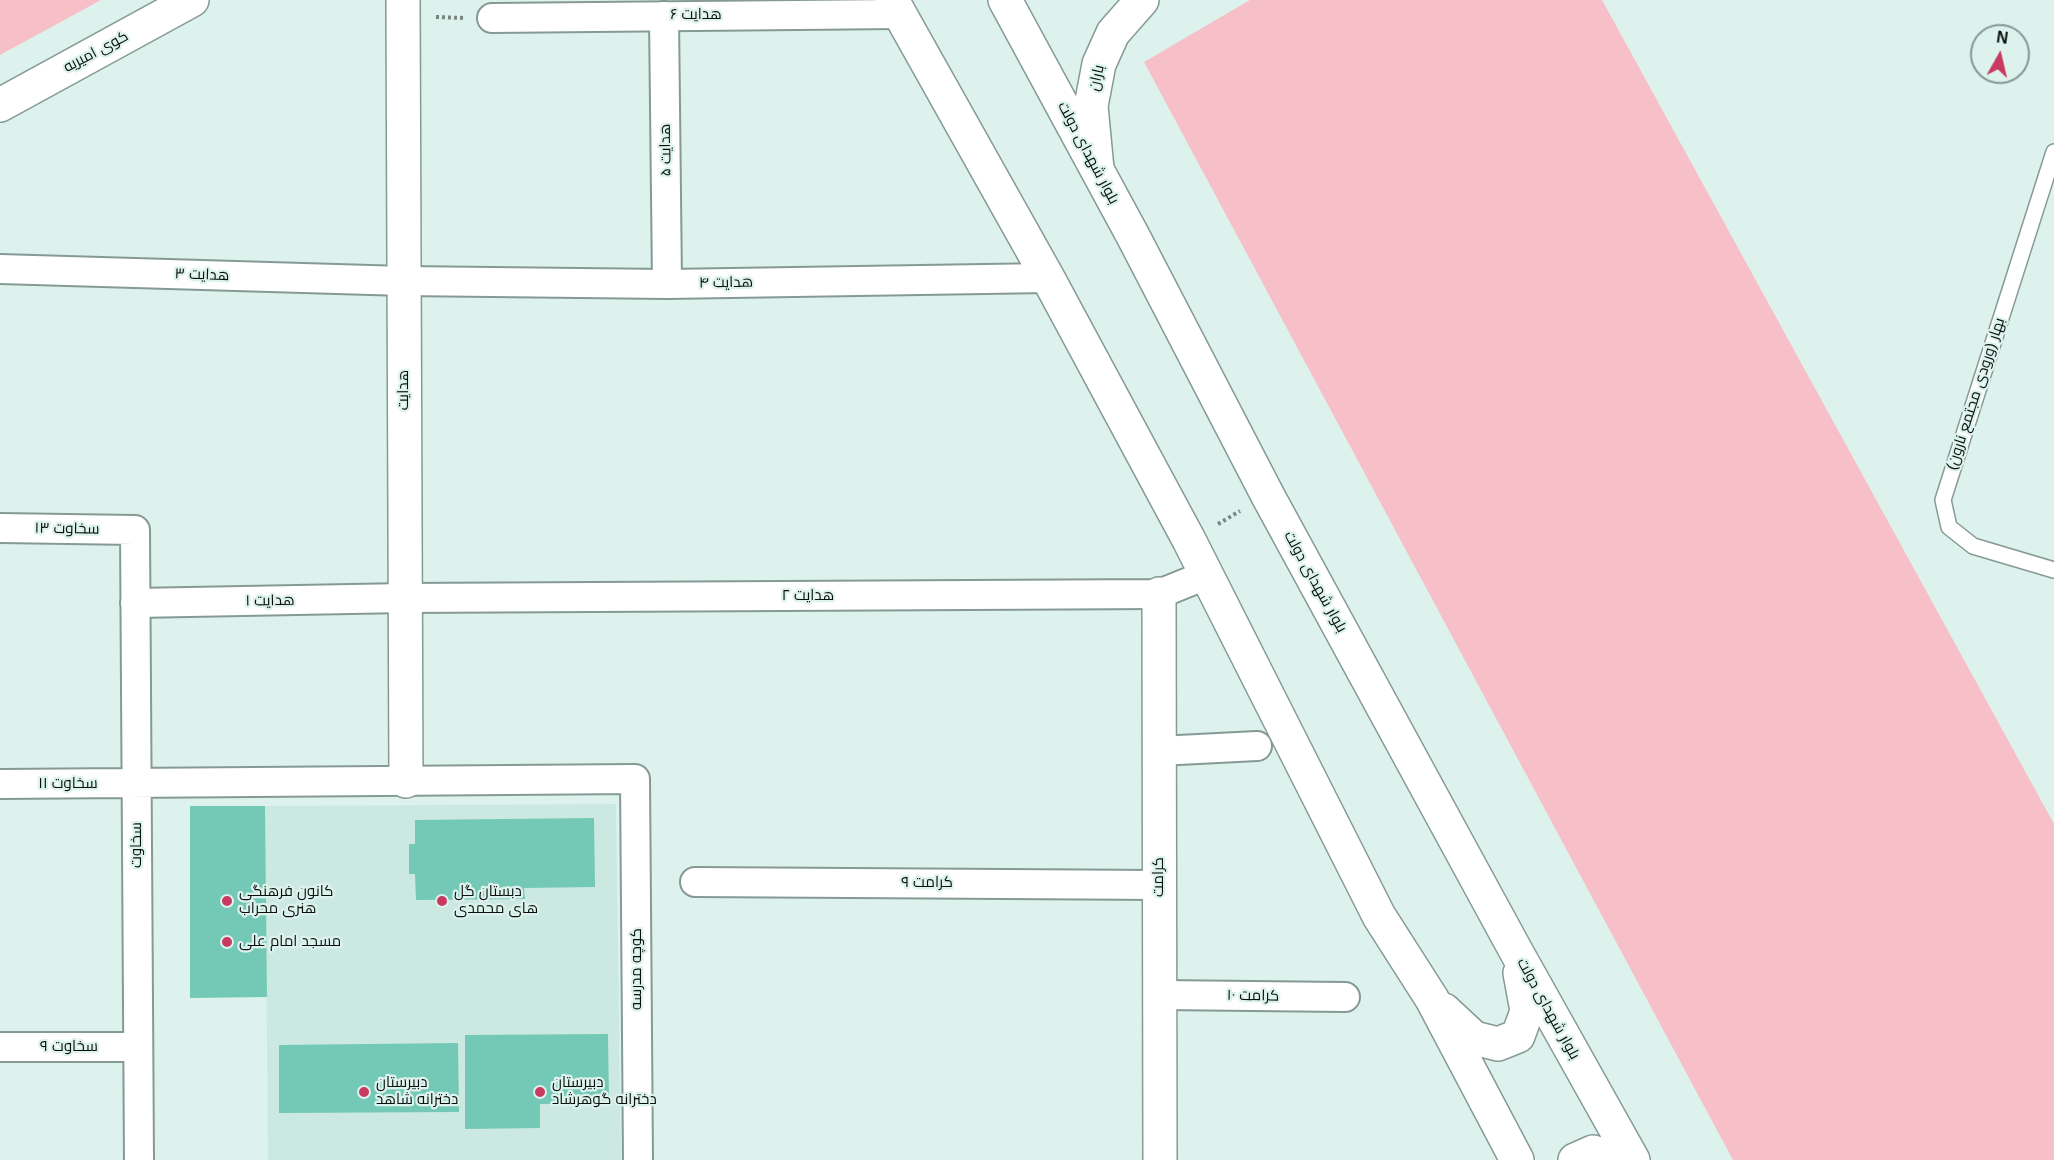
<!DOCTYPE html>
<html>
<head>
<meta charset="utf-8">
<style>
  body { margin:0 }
  #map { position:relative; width:2054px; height:1160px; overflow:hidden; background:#ddf2ec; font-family:Helvetica,sans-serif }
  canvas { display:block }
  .north { position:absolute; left:1970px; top:24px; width:60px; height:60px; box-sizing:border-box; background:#ddf2ec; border:2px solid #889793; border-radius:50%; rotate:8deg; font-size:16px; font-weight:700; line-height:24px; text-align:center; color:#080f0d }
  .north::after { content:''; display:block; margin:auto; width:21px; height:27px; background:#c93a61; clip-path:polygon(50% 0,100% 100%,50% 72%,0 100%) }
</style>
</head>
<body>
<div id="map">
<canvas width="2054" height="1160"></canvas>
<div class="north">N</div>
</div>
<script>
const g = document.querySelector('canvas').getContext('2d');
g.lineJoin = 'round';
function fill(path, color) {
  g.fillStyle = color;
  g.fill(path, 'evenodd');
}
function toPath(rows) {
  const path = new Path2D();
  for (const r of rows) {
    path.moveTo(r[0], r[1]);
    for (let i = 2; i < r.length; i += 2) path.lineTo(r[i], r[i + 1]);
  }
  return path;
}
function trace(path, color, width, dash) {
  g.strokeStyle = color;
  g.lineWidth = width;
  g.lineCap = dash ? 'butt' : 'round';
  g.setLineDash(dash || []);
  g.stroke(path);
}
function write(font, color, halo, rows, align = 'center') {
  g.font = font + ' Helvetica,Cairo,sans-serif';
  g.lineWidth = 4.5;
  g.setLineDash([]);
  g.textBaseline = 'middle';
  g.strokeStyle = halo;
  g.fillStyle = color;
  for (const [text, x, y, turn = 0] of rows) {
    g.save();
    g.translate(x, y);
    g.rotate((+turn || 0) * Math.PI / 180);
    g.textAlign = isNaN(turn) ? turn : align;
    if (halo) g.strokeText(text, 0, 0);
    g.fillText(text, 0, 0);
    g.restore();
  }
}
fill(toPath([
  [616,804,621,1160,268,1160,265,806]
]), '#cbe9e1');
fill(toPath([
  [0,0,101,0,0,55],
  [1250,0,1602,0,2054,824,2054,1160,1733,1160,1144,62]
]), '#f7bfc8');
fill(toPath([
  [190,806,265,806,267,997,190,998],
  [594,818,595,887,524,888,525,899,416,900,415,874,409,874,409,844,415,844,415,820],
  [608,1034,609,1103,540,1104,540,1128,465,1129,465,1035],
  [458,1043,459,1112,279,1113,279,1045]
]), '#73c8b6');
const service = toPath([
  [2054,152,1943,500,1949,527,1973,546,2054,570]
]);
const minor = toPath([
  [664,16,667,284],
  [492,18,899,14],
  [0,269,404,281,667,284,1048,278],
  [0,528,135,530,139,1160],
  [135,603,405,598,1159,594,1206,575],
  [1159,751,1257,746],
  [0,784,635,779,638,1160],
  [695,882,1159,885],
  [1160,995,1345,997],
  [0,1047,138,1047]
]);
const tertiary = toPath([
  [403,0,406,781],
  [0,105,192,0],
  [1097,169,1091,106,1099,64,1113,33,1142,0],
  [1159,594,1160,1160]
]);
const secondary = toPath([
  [892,0,1048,278,1189,540,1379,916,1432,999,1517,1160],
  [1005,0,1133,236,1268,496,1517,953,1633,1160],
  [1444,1010,1474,1038,1498,1044,1518,1036,1527,1011,1520,973],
  [1575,1160,1593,1152,1614,1160]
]);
trace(service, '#869a95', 18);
trace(minor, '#869a95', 32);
trace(tertiary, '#869a95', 36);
trace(secondary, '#869a95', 36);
trace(toPath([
  [436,17,464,18],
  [1218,524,1240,511]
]), '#798783', 4, [3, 3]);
trace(service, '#fff', 15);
trace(minor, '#fff', 28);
trace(tertiary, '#fff', 33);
trace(secondary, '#fff', 33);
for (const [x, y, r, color] of [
  [227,901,6,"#c93a61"],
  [442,901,6,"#c93a61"],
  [227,942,6,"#c93a61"],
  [364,1092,6,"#c93a61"],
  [540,1092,6,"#c93a61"]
]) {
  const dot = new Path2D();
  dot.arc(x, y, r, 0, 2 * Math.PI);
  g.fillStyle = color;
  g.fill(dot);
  trace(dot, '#ddf2ec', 2);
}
write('15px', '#080f0d', '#ddf2ec', [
  ["هدایت ۶",696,15],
  ["کوی امیریه",96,52,-28],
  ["باران",1097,78,-77],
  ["هدایت ۵",666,150,-91],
  ["بلوار شهدای دولت",1088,153,62],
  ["هدایت ۳",202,275,2],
  ["هدایت ۴",726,283,-1],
  ["هدایت",404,390,-90],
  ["بهار (ورودی مجتمع نارون)",1976,394,-72],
  ["سخاوت ۱۳",67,529,1],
  ["بلوار شهدای دولت",1315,582,61],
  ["هدایت ۲",808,596],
  ["هدایت ۱",270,601,-1],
  ["سخاوت ۱۱",68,784],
  ["سخاوت",137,845,-90],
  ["کرامت",1159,877,-90],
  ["کرامت ۹",927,883],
  ["کوچه مدرسه",637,969,-90],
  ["کرامت ۱۰",1253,996,1],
  ["بلوار شهدای دولت",1548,1009,61],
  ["سخاوت ۹",69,1047]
]);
write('15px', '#080f0d', '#ddf2ec', [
  ["کانون فرهنگی",239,892],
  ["هنری محراب",239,909],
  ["دبستان گل",454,892],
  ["های محمدی",454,909],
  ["مسجد امام علی",239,942],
  ["دبیرستان",376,1083],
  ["دخترانه شاهد",376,1100],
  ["دبیرستان",552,1083],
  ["دخترانه گوهرشاد",552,1100]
], 'left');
</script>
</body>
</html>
